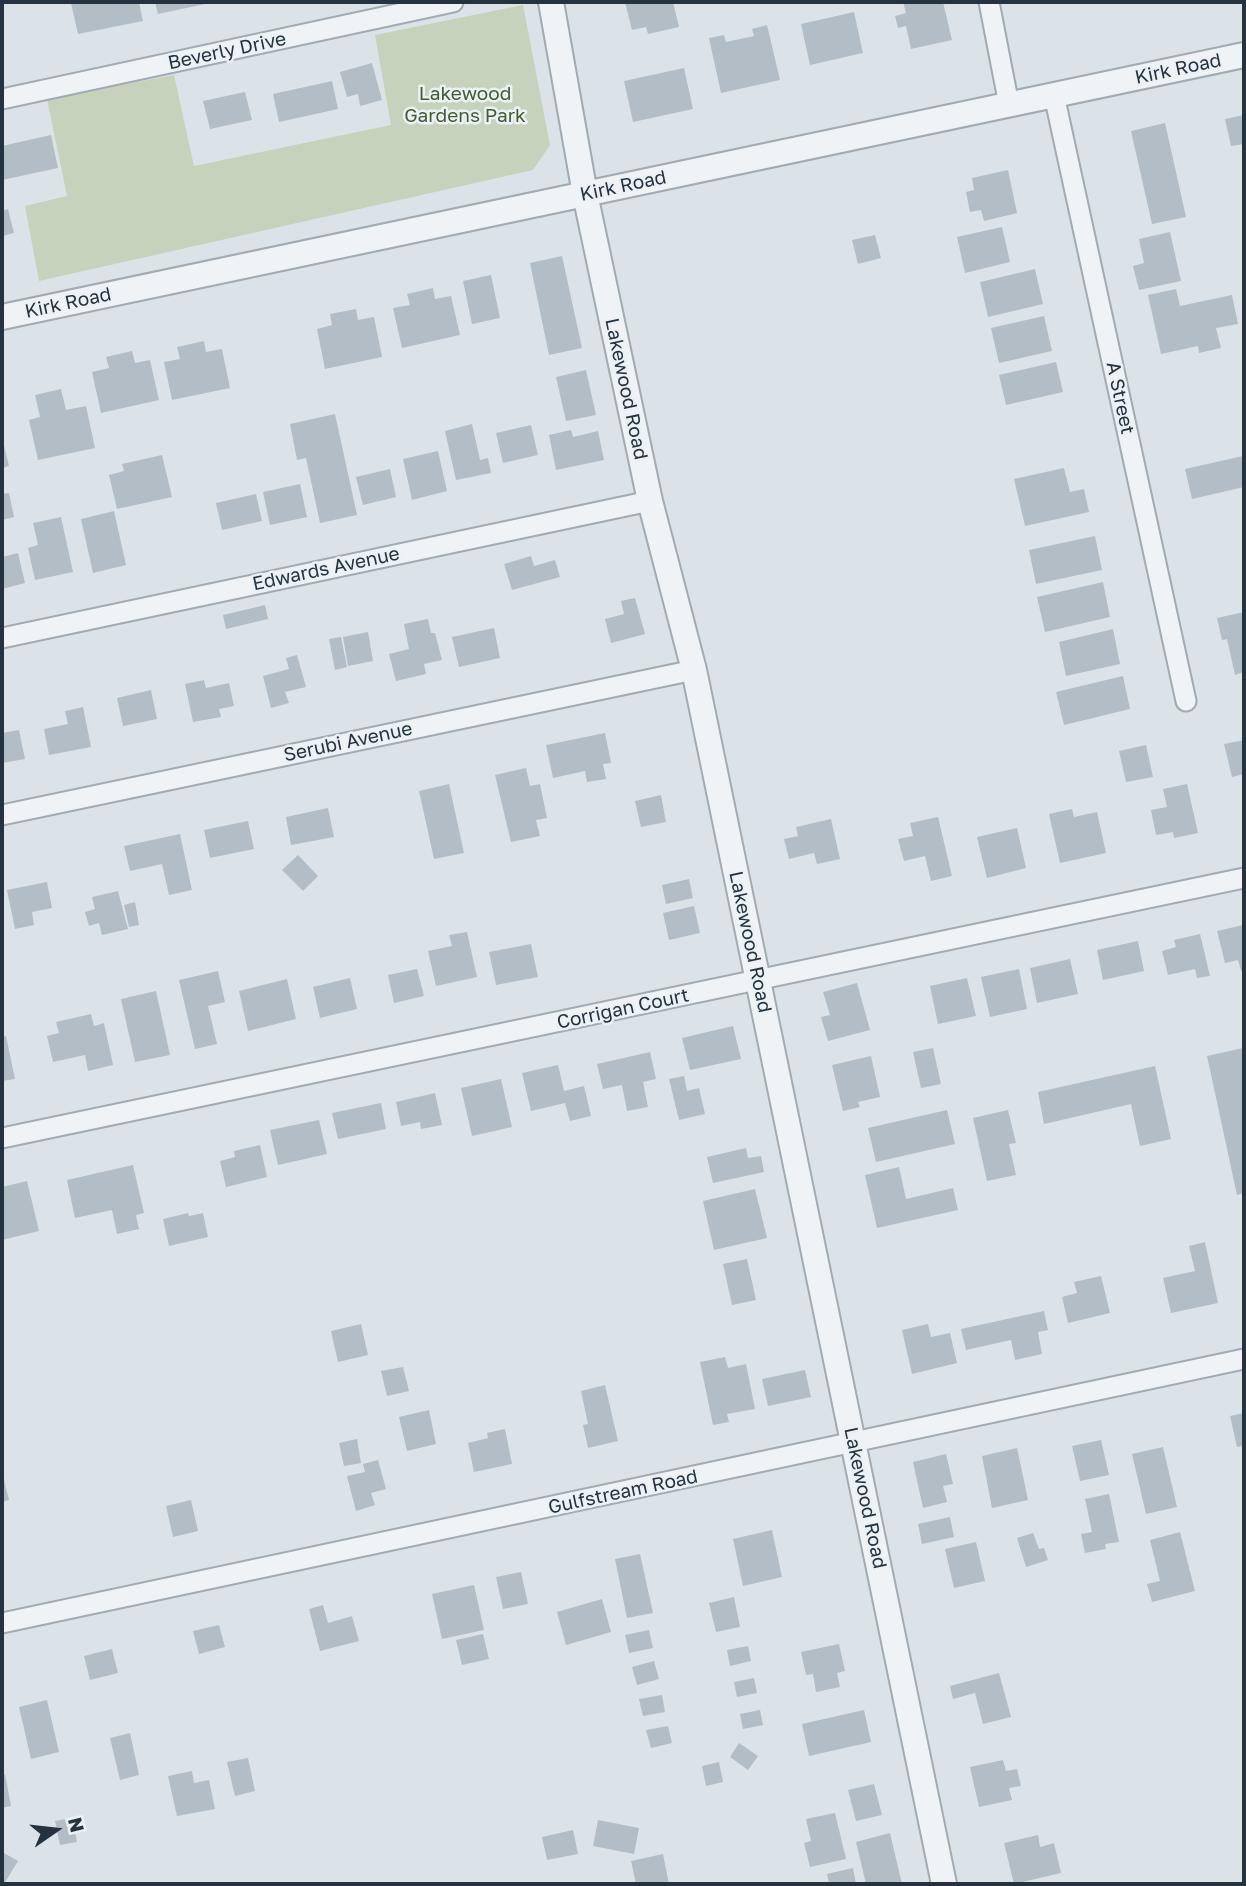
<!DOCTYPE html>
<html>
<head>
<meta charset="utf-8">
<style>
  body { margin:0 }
  #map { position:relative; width:1246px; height:1886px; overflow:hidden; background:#dce3e8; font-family:"Golos Text",sans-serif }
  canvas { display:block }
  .frame { position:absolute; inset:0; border:4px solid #24333f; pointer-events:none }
  .north { position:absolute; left:21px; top:1795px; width:70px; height:70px; -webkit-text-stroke:5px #ebf1f5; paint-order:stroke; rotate:76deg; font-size:19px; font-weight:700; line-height:28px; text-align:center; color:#24333f }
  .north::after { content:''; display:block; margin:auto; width:24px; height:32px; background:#24333f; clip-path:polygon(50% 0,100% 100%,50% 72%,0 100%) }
</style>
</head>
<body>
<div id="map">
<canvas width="1246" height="1886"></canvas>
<div class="frame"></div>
<div class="north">N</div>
</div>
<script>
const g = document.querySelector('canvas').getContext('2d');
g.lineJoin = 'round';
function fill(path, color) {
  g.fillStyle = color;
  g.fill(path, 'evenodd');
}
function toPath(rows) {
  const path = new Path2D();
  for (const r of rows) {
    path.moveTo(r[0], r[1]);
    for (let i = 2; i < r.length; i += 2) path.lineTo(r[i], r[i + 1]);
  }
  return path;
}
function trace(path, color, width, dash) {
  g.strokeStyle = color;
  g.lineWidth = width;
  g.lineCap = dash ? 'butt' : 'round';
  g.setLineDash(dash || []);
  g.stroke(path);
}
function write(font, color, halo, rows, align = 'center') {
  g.font = font + ' "Golos Text",sans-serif';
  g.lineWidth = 5;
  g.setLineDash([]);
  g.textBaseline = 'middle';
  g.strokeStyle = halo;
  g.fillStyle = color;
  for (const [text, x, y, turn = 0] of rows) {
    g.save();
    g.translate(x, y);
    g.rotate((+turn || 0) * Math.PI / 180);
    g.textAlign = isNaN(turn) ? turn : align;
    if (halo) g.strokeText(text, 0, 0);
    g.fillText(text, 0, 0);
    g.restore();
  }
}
fill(toPath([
  [523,5,550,145,533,170,39,281,25,206,67,196,47,99,174,75,194,166,391,125,375,35]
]), '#c6d2bc');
fill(toPath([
  [77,2,139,2,143,21,78,34,71,3],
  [155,2,210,2,210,3,158,14],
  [625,2,673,2,679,27,648,34,646,27,632,30],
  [903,2,943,2,952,40,911,49,906,26,898,28,895,16,906,13],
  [854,12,863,53,810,65,801,24],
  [767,25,780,80,721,93,709,38,724,35,726,42,754,36,752,29],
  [372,63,382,100,360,106,358,94,347,97,340,72],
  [684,68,693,109,633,122,624,81],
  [332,81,338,109,279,122,273,94],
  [245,92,252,120,210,129,203,101],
  [1244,115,1244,144,1231,146,1225,119],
  [1165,123,1186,217,1152,224,1131,131],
  [51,135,58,168,2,180,2,146],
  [1008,170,1017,213,984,221,981,210,970,212,966,192,974,190,972,178],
  [8,209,14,233,2,236,2,211],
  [1002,227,1010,262,965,273,957,237],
  [1170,232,1181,281,1139,290,1133,266,1144,263,1139,239],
  [875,235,881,258,858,264,852,240],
  [562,256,582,348,549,355,530,263],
  [1035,269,1043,304,988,317,980,282],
  [491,275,500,318,472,324,463,281],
  [433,288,435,299,451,296,460,335,402,348,393,308,410,305,407,294],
  [1176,289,1180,306,1232,295,1238,324,1216,328,1221,348,1199,353,1198,346,1161,354,1148,295],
  [356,309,358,320,374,317,382,357,325,369,317,329,332,325,330,314],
  [1044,316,1052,351,999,363,991,328],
  [204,341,206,352,222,349,230,388,172,400,164,362,180,359,177,347],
  [132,351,135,363,150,360,159,400,101,413,92,372,109,368,106,357],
  [1056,362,1063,392,1006,405,999,375],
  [586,370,596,415,566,421,556,377],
  [61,389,66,410,86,406,95,448,38,460,29,420,40,417,35,395],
  [335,414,357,515,320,523,306,458,297,460,290,424],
  [472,424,480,460,488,458,491,473,456,480,445,431],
  [531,425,538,455,503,463,496,433],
  [571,430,573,437,598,431,604,460,556,470,549,435],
  [2,437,9,466,2,468],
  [438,451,447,491,412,500,403,459],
  [162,455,172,497,117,509,109,475,124,471,122,464],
  [1243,456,1244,487,1192,499,1185,469],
  [1064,468,1070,492,1084,489,1089,512,1025,526,1014,479],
  [390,469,396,497,363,505,356,477],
  [300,484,307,517,270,525,263,492],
  [9,493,14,517,2,520,2,494],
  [256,494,262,521,222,530,216,503],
  [114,511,126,565,93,573,81,519],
  [61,517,73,572,35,580,28,548,38,545,33,523],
  [1095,536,1102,570,1036,584,1029,550],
  [18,553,25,583,2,589,2,557],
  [531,556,534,566,555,560,560,577,512,590,504,564],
  [1103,582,1110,617,1045,632,1037,597],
  [635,598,645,634,611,643,605,619,624,614,621,601],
  [265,605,268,619,226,629,223,615],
  [1244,612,1244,672,1235,675,1227,639,1222,640,1217,618],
  [428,619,431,633,435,633,442,660,424,664,426,674,396,681,389,654,409,649,404,624],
  [494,628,500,658,459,667,452,637],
  [1113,629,1120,664,1066,676,1059,642],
  [368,632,373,661,348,666,343,637],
  [341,637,347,667,335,670,329,639],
  [297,655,306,687,285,692,289,703,271,708,263,676,289,669,286,658],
  [1123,676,1130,709,1064,725,1056,692],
  [204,680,206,688,229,683,234,706,219,709,221,717,193,722,185,684],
  [151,690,157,719,123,726,117,698],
  [83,707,91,747,49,755,44,729,68,724,65,711],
  [19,730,25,759,2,763,2,733],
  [605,733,611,763,603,764,606,779,587,782,585,771,553,778,546,745],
  [1244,740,1244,774,1232,777,1224,744],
  [1146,745,1153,777,1126,782,1119,751],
  [526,768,530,786,540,784,547,818,536,820,540,836,511,842,495,775],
  [449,784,464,853,434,859,419,791],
  [1187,784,1198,833,1174,838,1173,832,1156,835,1151,810,1167,807,1163,789],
  [661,795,666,822,641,827,635,801],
  [328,808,334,837,291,845,286,817],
  [1072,809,1074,817,1097,812,1106,853,1060,863,1049,814],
  [938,817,952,876,931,881,925,856,904,861,898,839,913,836,910,823],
  [831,819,840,859,817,864,814,853,789,859,784,839,798,836,796,827],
  [248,821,254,849,210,858,204,830],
  [1017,828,1026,868,987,878,977,837],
  [180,834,192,890,169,895,162,864,130,871,124,846],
  [298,855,318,876,303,891,282,870],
  [689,879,693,898,666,904,662,885],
  [47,882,52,908,32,912,34,925,15,929,7,890],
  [118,891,128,929,102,935,99,923,89,926,85,912,95,909,92,897],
  [135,902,139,925,129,927,124,905],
  [694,906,700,933,669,940,663,913],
  [1243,925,1244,970,1241,971,1238,960,1225,963,1217,931],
  [467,932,477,977,436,986,428,951,452,946,449,935],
  [1200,934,1210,976,1197,978,1195,969,1168,975,1162,951,1176,947,1174,940],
  [1138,941,1144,971,1103,980,1097,950],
  [531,944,538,977,496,985,489,952],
  [1070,959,1078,994,1037,1003,1030,968],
  [417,969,424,996,394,1003,388,975],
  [1019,969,1027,1009,990,1017,981,977],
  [218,971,225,1002,208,1006,217,1044,195,1049,179,980],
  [350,978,357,1009,320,1018,313,987],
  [967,978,976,1016,938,1024,930,986],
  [287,979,296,1019,248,1031,239,991],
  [857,983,870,1030,828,1041,821,1017,830,1015,823,992],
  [156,991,170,1055,135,1062,121,999],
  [91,1014,94,1026,104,1023,113,1065,88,1071,85,1055,53,1062,47,1036,59,1033,56,1022],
  [733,1026,741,1059,690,1070,682,1038],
  [6,1036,15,1079,2,1081,2,1037],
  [933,1048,941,1084,921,1088,913,1052],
  [1243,1048,1244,1193,1237,1195,1207,1056],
  [650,1052,656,1079,643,1082,648,1107,627,1111,622,1085,603,1089,597,1064],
  [871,1056,880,1097,858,1102,860,1107,843,1111,832,1065],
  [558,1065,564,1091,584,1086,591,1116,570,1121,565,1103,531,1111,522,1073],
  [1155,1066,1171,1139,1140,1146,1131,1104,1044,1124,1038,1092],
  [684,1076,687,1091,699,1088,705,1114,679,1120,669,1079],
  [501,1079,512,1127,472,1136,461,1088],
  [435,1093,442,1125,421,1129,420,1122,401,1126,396,1102],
  [381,1103,386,1129,338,1139,332,1113],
  [947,1110,955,1144,876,1162,868,1128],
  [1008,1110,1016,1143,1009,1144,1016,1175,987,1181,973,1118],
  [319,1120,327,1154,278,1165,270,1130],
  [260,1145,267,1177,226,1187,220,1161,235,1157,234,1151],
  [746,1148,748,1158,761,1156,764,1172,713,1183,707,1157],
  [133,1165,144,1213,136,1215,139,1229,117,1234,112,1210,75,1218,67,1180],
  [899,1167,906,1199,953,1188,958,1210,877,1228,865,1175],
  [27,1181,39,1231,2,1240,2,1187],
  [755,1189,767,1238,714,1250,703,1201],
  [188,1213,189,1216,203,1213,208,1237,169,1246,163,1219],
  [1205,1242,1218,1303,1171,1313,1163,1278,1195,1271,1189,1246],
  [747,1259,756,1300,732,1305,723,1264],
  [1101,1276,1110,1313,1068,1323,1062,1297,1077,1293,1074,1282],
  [1044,1311,1048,1330,1038,1332,1042,1354,1015,1360,1011,1340,966,1350,961,1329],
  [361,1324,368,1355,338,1362,331,1331],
  [928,1324,931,1337,950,1333,957,1363,912,1374,902,1330],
  [725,1357,728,1368,746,1364,755,1409,727,1414,729,1422,713,1425,700,1362],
  [403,1367,409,1391,387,1396,381,1371],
  [805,1370,811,1397,768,1406,762,1379],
  [605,1385,618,1441,588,1448,583,1425,588,1424,581,1391],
  [429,1410,436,1444,407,1451,399,1417],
  [1244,1413,1244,1446,1237,1447,1230,1416],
  [505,1429,512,1464,474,1472,468,1443,488,1438,487,1433],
  [357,1439,361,1463,344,1466,339,1443],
  [1101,1440,1109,1475,1080,1481,1072,1446],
  [1163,1447,1177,1507,1146,1514,1132,1454],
  [1017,1448,1028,1500,992,1508,982,1456],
  [946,1454,953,1484,943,1486,947,1502,923,1508,913,1462],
  [378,1460,386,1489,371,1493,375,1505,356,1511,347,1476,365,1472,363,1464],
  [2,1471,9,1500,2,1502],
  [1109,1494,1119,1542,1105,1544,1106,1549,1085,1553,1081,1534,1092,1532,1085,1499],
  [191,1500,198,1531,173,1537,166,1506],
  [950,1517,954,1537,922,1544,918,1524],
  [772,1530,782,1577,743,1586,733,1539],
  [1180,1532,1195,1591,1152,1602,1147,1584,1160,1581,1150,1540],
  [1033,1533,1039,1549,1044,1548,1048,1560,1026,1567,1017,1538],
  [976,1542,985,1581,954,1588,945,1549],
  [640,1554,653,1613,627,1618,615,1559],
  [521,1572,528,1604,503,1609,496,1577],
  [474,1585,484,1630,442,1639,432,1594],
  [734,1597,740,1627,716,1632,709,1603],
  [602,1599,611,1632,566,1645,557,1612],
  [323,1605,328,1623,352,1616,359,1641,320,1651,309,1609],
  [219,1625,225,1647,199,1654,193,1631],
  [649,1630,653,1648,629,1653,625,1635],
  [483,1634,489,1659,462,1665,456,1640],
  [839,1644,845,1671,837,1673,840,1687,816,1692,813,1674,806,1675,801,1652],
  [748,1646,751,1661,730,1666,727,1650],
  [112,1649,118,1673,90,1680,84,1656],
  [654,1661,659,1679,637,1685,632,1667],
  [999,1673,1011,1717,983,1724,975,1693,953,1699,950,1686],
  [754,1678,757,1693,737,1697,734,1682],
  [662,1695,665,1712,643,1716,639,1699],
  [47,1700,59,1752,31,1759,19,1707],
  [760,1710,763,1725,743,1729,740,1714],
  [864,1710,871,1742,809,1756,802,1724],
  [668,1726,672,1743,651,1748,646,1730],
  [130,1733,139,1775,120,1780,110,1738],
  [739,1743,758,1756,748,1770,730,1757],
  [248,1758,255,1791,235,1796,227,1762],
  [1003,1760,1006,1771,1017,1769,1021,1786,1009,1788,1012,1800,979,1807,970,1767],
  [719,1762,723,1782,706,1786,702,1766],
  [192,1771,194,1783,209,1780,215,1809,177,1816,168,1776],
  [5,1774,11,1806,2,1808,2,1775],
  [874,1784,882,1815,856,1821,848,1790],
  [835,1813,846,1859,810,1867,804,1843,811,1841,806,1819],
  [72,1818,77,1842,60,1845,55,1821],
  [598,1820,639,1828,634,1854,593,1846],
  [573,1830,578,1854,547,1860,542,1837],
  [890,1833,902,1884,866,1884,856,1842],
  [1038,1835,1040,1847,1054,1843,1061,1873,1014,1884,1004,1843],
  [2,1852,18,1861,4,1884,2,1884],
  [663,1854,669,1884,636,1884,631,1861],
  [853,1868,856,1884,829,1884,827,1874]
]), '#b3bdc5');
const minor = toPath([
  [989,2,1009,105],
  [1054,95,1186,701],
  [2,99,453,2],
  [2,638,650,501],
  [2,815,694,670],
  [2,1138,1244,878],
  [2,1623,1244,1359]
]);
const tertiary = toPath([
  [551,2,585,194,650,501,694,670,944,1884],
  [2,317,1244,55]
]);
trace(minor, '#a1abb2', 23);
trace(tertiary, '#a1abb2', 28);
trace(minor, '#eff3f6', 19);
trace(tertiary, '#eff3f6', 24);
write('19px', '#24333f', '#ebf1f5', [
  ["Beverly Drive",227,51,-12],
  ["Kirk Road",1178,69,-12],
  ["Kirk Road",623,186,-12],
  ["Kirk Road",68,303,-12],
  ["Lakewood Road",626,389,78],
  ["A Street",1120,398,78],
  ["Edwards Avenue",326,569,-12],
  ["Serubi Avenue",348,742,-12],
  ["Lakewood Road",750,942,78],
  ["Corrigan Court",623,1009,-12],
  ["Gulfstream Road",623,1492,-12],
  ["Lakewood Road",865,1498,78]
]);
write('19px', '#405c30', '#ebf1f5', [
  ["Lakewood",465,94],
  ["Gardens Park",465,116]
]);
</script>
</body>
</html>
